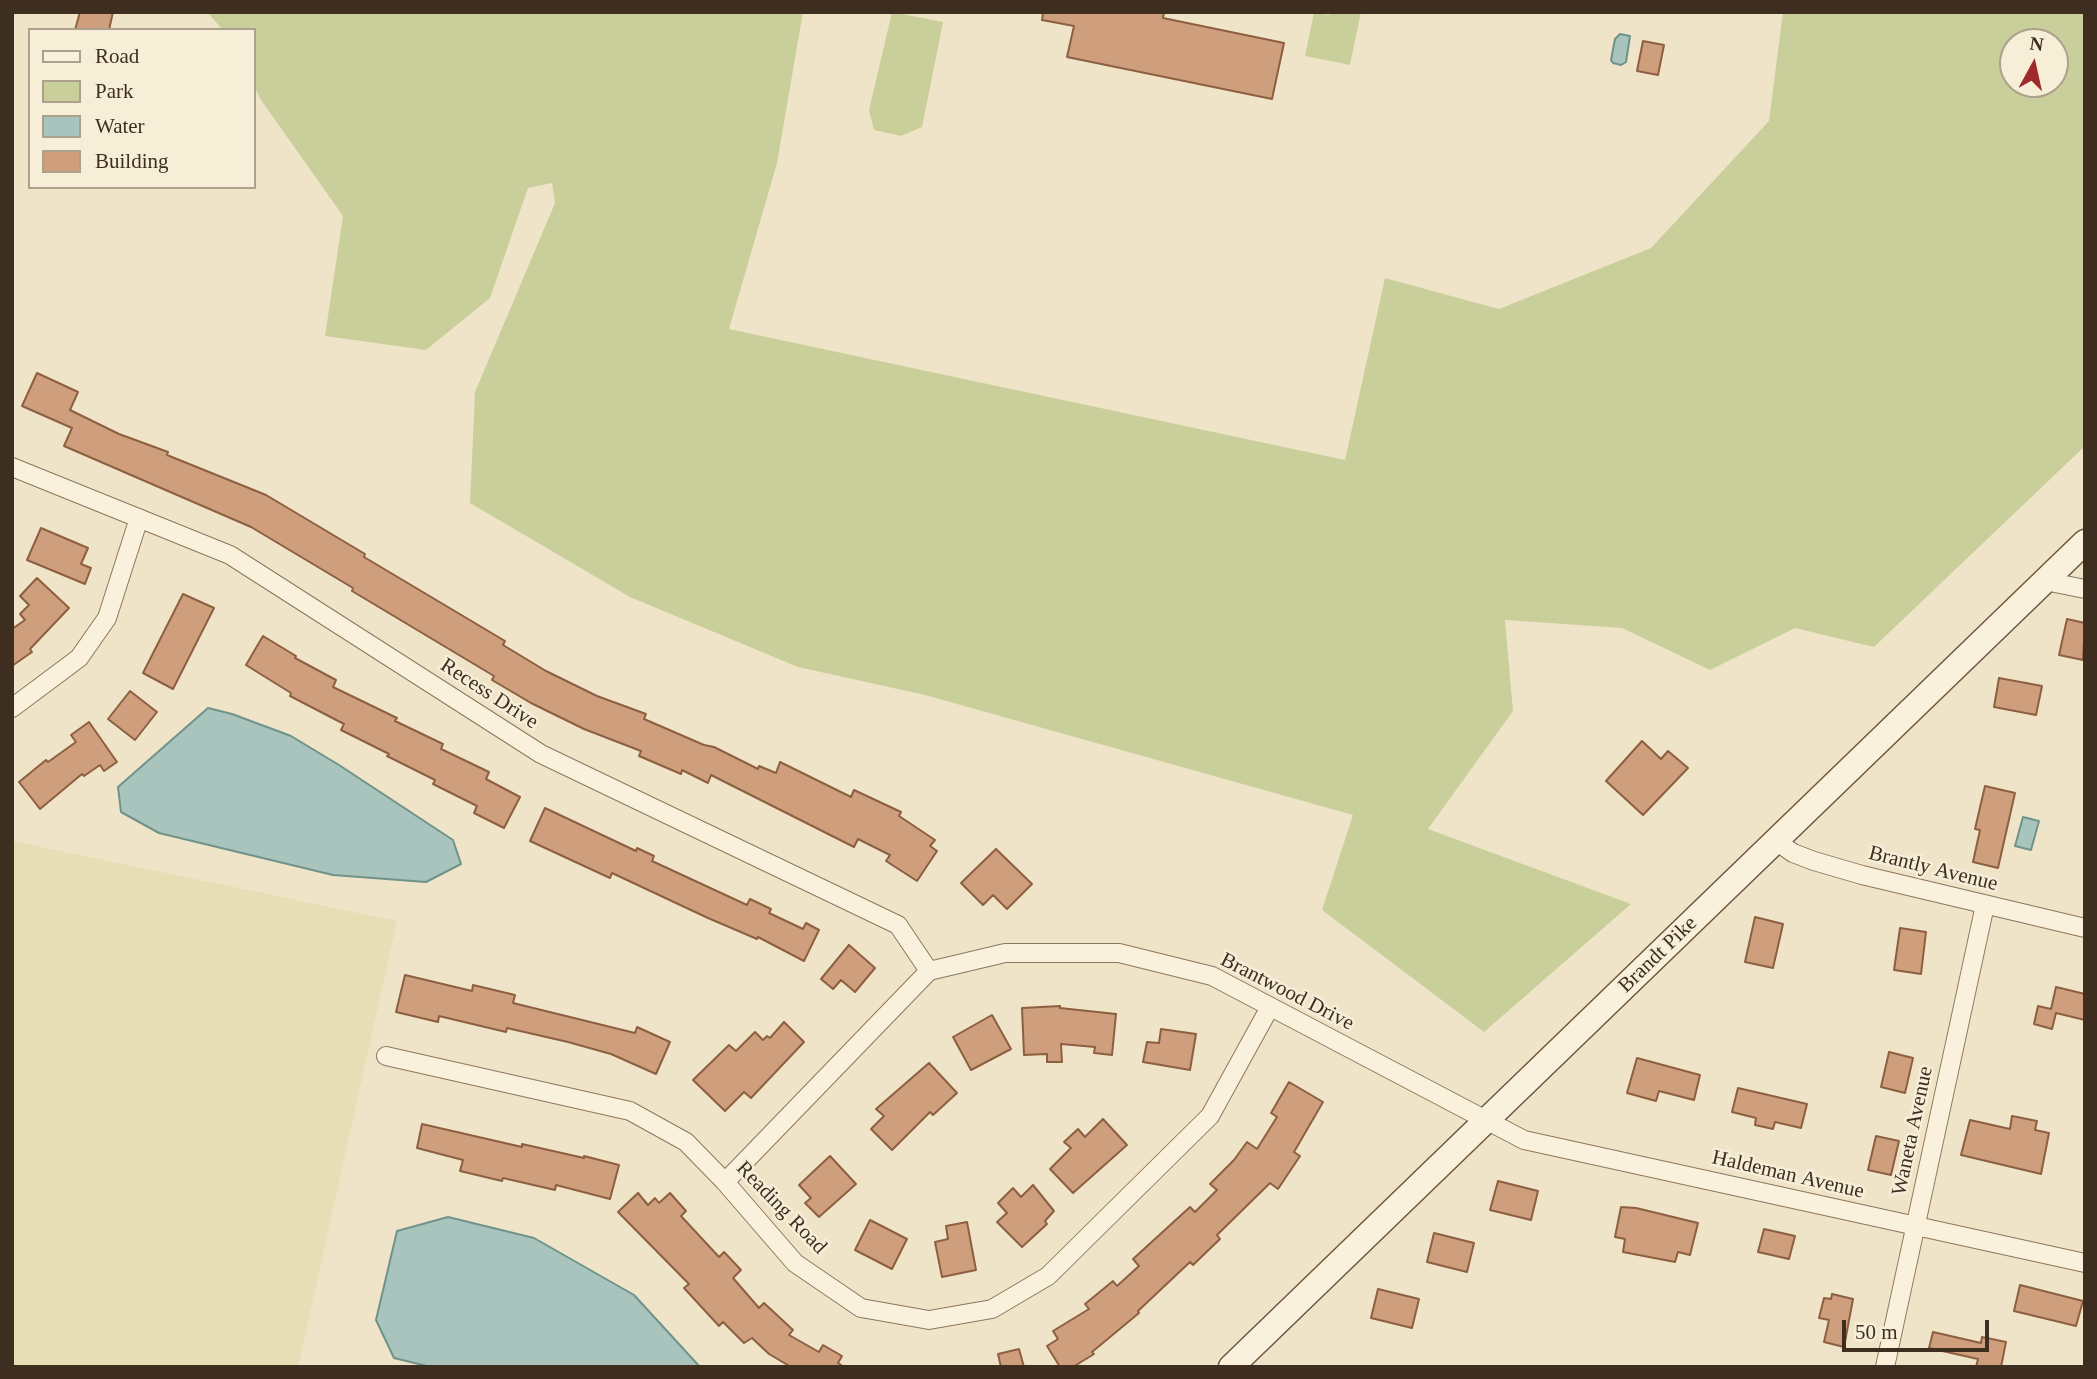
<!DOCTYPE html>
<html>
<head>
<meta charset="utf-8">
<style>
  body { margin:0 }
  #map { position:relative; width:2097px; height:1379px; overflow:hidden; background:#f0e4c8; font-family:"Times New Roman",serif }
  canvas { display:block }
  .frame { position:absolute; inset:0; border:14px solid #3d2e20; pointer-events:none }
  .legend { position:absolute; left:28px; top:28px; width:228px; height:161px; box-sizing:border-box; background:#f7eed8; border:2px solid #ada18e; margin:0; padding:9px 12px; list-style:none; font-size:21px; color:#3d2e20 }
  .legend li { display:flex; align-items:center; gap:14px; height:35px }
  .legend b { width:35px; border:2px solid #ada18e }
  .north { position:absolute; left:1999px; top:28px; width:70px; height:70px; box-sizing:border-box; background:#f7eed8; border:2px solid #ada18e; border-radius:50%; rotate:8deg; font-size:19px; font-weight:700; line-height:28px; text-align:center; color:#3d2e20 }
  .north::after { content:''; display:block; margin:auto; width:24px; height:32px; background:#9e2a2b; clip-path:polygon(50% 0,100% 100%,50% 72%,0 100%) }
  .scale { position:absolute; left:1842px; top:1320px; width:147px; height:32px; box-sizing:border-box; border:4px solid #3d2e20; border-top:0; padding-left:9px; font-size:21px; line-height:24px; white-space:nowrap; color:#3d2e20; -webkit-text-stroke:5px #f7eed8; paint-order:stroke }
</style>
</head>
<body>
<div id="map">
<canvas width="2097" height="1379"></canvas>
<div class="frame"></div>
<ul class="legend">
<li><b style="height:9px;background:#faf1dc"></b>Road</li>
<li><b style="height:19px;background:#c9cf9b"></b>Park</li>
<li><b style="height:19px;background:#a9c4bc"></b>Water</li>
<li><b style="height:19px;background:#cf9f7d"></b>Building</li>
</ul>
<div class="north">N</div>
<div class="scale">50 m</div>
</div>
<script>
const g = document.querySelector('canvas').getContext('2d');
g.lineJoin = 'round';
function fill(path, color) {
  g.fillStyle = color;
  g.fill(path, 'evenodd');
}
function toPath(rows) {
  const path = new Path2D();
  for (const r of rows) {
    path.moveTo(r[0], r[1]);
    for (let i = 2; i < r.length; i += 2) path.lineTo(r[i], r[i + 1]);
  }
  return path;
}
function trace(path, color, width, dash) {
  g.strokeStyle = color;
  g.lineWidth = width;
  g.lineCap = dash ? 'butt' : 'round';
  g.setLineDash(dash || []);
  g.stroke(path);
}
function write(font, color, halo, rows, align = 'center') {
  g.font = font + ' "Times New Roman",serif';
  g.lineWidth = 5;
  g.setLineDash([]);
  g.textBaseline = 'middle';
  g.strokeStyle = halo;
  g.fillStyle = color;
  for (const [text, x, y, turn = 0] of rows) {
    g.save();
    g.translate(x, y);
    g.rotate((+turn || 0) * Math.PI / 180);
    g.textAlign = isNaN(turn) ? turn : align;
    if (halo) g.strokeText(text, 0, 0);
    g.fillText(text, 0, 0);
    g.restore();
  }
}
fill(toPath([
  [12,841,397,921,298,1367,12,1367]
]), '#e6deb5');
fill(toPath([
  [207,12,803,12,777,163,729,329,1345,460,1385,278,1499,309,1651,248,1769,121,1783,12,2085,12,2085,446,1874,647,1795,628,1710,670,1622,628,1505,620,1513,711,1428,829,1631,904,1484,1032,1322,910,1353,815,925,695,798,667,630,597,470,503,475,392,555,203,552,183,528,188,490,298,426,350,325,336,343,216,261,100,254,86,254,30,223,30],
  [2013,42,2055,42,2055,84,2013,84],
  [892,12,943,22,922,127,901,136,874,130,869,110],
  [1314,12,1329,15,1330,12,1361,12,1350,65,1305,56]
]), '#c9cf9b');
const water = toPath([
  [1620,34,1630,36,1626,62,1621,65,1613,63,1611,60,1615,39,1620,34],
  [208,708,232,714,291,736,339,765,453,840,461,864,426,882,333,875,159,833,121,812,118,787,208,708],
  [2023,817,2039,821,2031,850,2015,846,2023,817],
  [448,1217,534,1238,634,1295,700,1367,431,1367,394,1358,376,1320,397,1231,448,1217]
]);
fill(water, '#a9c4bc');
trace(water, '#6f938a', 2);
const building = toPath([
  [80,12,113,12,109,30,75,30,80,12],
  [1043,12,1164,12,1163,18,1284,43,1272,99,1067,57,1074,26,1042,20,1043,12],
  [1643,41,1664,45,1658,75,1637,71,1643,41],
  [37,373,78,392,70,410,119,434,168,452,167,455,266,495,365,554,364,557,505,641,503,645,546,671,597,696,646,714,644,719,704,745,714,747,758,769,759,766,776,773,780,762,851,797,854,790,901,812,899,816,935,840,930,846,937,851,917,881,886,861,890,855,858,839,854,847,711,775,708,783,682,770,681,774,639,756,641,751,584,729,531,703,492,680,494,676,352,591,353,588,251,527,64,446,72,428,22,406,37,373],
  [41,528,88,548,81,564,91,568,85,584,27,560,41,528],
  [37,578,69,608,30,649,32,652,12,666,12,629,25,620,20,614,29,605,20,596,37,578],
  [183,594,214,608,173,689,143,673,183,594],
  [2067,619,2085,623,2083,660,2059,655,2067,619],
  [263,636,296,656,295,658,336,680,333,687,397,718,395,721,443,744,441,749,489,772,486,779,520,797,504,828,474,813,477,806,433,784,435,780,387,756,389,754,341,730,344,724,290,696,291,693,246,665,263,636],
  [1999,678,2042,686,2036,715,1994,707,1999,678],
  [130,691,157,712,135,740,108,719,130,691],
  [89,722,117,762,104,771,100,765,84,776,82,774,40,809,19,782,46,760,48,762,76,742,71,735,89,722],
  [1642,741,1661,759,1668,751,1688,768,1643,815,1606,781,1642,741],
  [1985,786,2015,793,1998,868,1973,862,1980,830,1975,829,1985,786],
  [545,808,636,851,637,848,654,856,652,861,747,905,750,899,771,909,769,913,803,929,806,923,819,930,804,961,758,937,757,939,708,918,612,873,610,878,530,841,545,808],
  [996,849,1032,884,1007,909,993,895,983,905,961,883,996,849],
  [1755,917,1783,924,1773,968,1745,962,1755,917],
  [1900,928,1926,932,1921,974,1894,970,1900,928],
  [849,945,875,968,855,992,841,980,833,989,821,979,849,945],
  [405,975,472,991,473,985,515,995,513,1003,635,1033,637,1027,670,1042,656,1074,611,1054,568,1042,507,1028,506,1032,439,1016,438,1022,396,1012,405,975],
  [2056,987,2085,994,2085,1020,2056,1013,2052,1029,2034,1024,2038,1006,2051,1009,2056,987],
  [1060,1006,1060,1008,1116,1014,1112,1055,1094,1053,1095,1047,1061,1044,1062,1062,1047,1062,1047,1054,1024,1055,1022,1008,1060,1006],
  [992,1015,1011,1049,971,1070,953,1037,992,1015],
  [784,1022,804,1042,751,1098,744,1092,725,1111,693,1080,729,1045,736,1051,755,1032,763,1040,767,1036,770,1038,784,1022],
  [1161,1029,1196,1034,1190,1070,1143,1062,1147,1042,1159,1043,1161,1029],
  [1889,1052,1913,1058,1905,1093,1881,1087,1889,1052],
  [1637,1058,1700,1075,1694,1100,1659,1091,1656,1101,1627,1093,1637,1058],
  [929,1063,957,1093,933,1115,930,1112,892,1150,871,1129,884,1116,876,1109,929,1063],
  [1289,1082,1323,1102,1294,1152,1300,1156,1278,1189,1270,1183,1217,1235,1220,1239,1193,1265,1190,1262,1138,1311,1139,1313,1092,1352,1094,1354,1073,1367,1060,1367,1047,1346,1058,1339,1053,1331,1089,1309,1085,1304,1113,1281,1117,1286,1139,1266,1133,1259,1190,1207,1195,1212,1217,1190,1210,1184,1234,1160,1247,1142,1257,1149,1277,1117,1271,1113,1289,1082],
  [1738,1088,1807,1104,1801,1128,1775,1122,1773,1129,1755,1125,1756,1118,1732,1112,1738,1088],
  [2012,1116,2037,1121,2035,1130,2049,1133,2041,1174,1961,1155,1970,1120,2010,1129,2012,1116],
  [1103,1119,1127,1145,1073,1193,1050,1169,1071,1148,1064,1142,1078,1129,1085,1137,1103,1119],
  [422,1124,522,1147,522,1144,584,1158,584,1156,619,1165,610,1199,556,1185,555,1190,503,1178,502,1181,460,1171,463,1160,417,1148,422,1124],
  [1876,1136,1899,1141,1891,1175,1868,1170,1876,1136],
  [830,1156,856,1184,819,1217,805,1203,811,1198,799,1185,830,1156],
  [1498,1181,1538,1191,1531,1220,1490,1210,1498,1181],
  [1033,1185,1054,1211,1045,1221,1047,1224,1022,1247,997,1222,1007,1213,998,1203,1013,1188,1021,1197,1033,1185],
  [638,1193,648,1205,655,1198,659,1203,670,1193,686,1211,681,1216,719,1257,724,1252,741,1270,733,1278,759,1308,764,1303,793,1330,789,1335,819,1352,823,1345,842,1356,838,1363,844,1367,791,1367,769,1354,752,1338,744,1343,723,1322,719,1326,684,1288,689,1284,618,1212,638,1193],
  [1621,1207,1636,1208,1698,1223,1690,1255,1678,1252,1675,1262,1623,1252,1625,1239,1615,1237,1621,1207],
  [870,1220,907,1239,892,1269,855,1250,870,1220],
  [967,1222,976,1270,942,1277,935,1242,948,1239,946,1226,967,1222],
  [1764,1229,1795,1236,1789,1259,1758,1252,1764,1229],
  [1434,1233,1474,1243,1467,1272,1427,1262,1434,1233],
  [2020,1285,2083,1301,2076,1326,2014,1311,2020,1285],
  [1378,1289,1419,1299,1412,1328,1371,1318,1378,1289],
  [1832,1294,1853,1299,1844,1347,1824,1342,1829,1320,1819,1318,1824,1298,1831,1299,1832,1294],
  [1933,1332,1981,1343,1982,1337,2006,1342,2001,1367,1976,1367,1978,1359,1929,1348,1933,1332],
  [1019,1349,1024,1367,1001,1367,998,1354,1019,1349]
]);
fill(building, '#cf9f7d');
trace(building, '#8d5f41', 2);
const street = toPath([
  [12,467,230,555,541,754,898,925,929,971],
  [2045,581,2085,589],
  [12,708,79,658,107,618,139,518],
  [1776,841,1793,853,1814,861,1862,875,2085,928],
  [386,1056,630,1111,686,1142,725,1182,795,1263,861,1308,929,1320,992,1309,1048,1276,1210,1116,1270,1007],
  [725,1182,929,971,1005,953,1119,953,1212,976,1524,1140,2085,1263],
  [1885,1367,1985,905]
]);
const secondary = toPath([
  [1231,1367,2085,542]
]);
trace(street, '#8d765c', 20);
trace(secondary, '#6f573f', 27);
trace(street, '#faf1dc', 18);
trace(secondary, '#faf1dc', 24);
write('21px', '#3d2e20', '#f7eed8', [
  ["Recess Drive",489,694,33],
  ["Brantly Avenue",1933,869,14],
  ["Brandt Pike",1658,955,-44],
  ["Brantwood Drive",1287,992,27],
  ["Waneta Avenue",1913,1131,-78],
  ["Haldeman Avenue",1788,1175,13],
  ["Reading Road",781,1208,46]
]);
</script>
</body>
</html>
